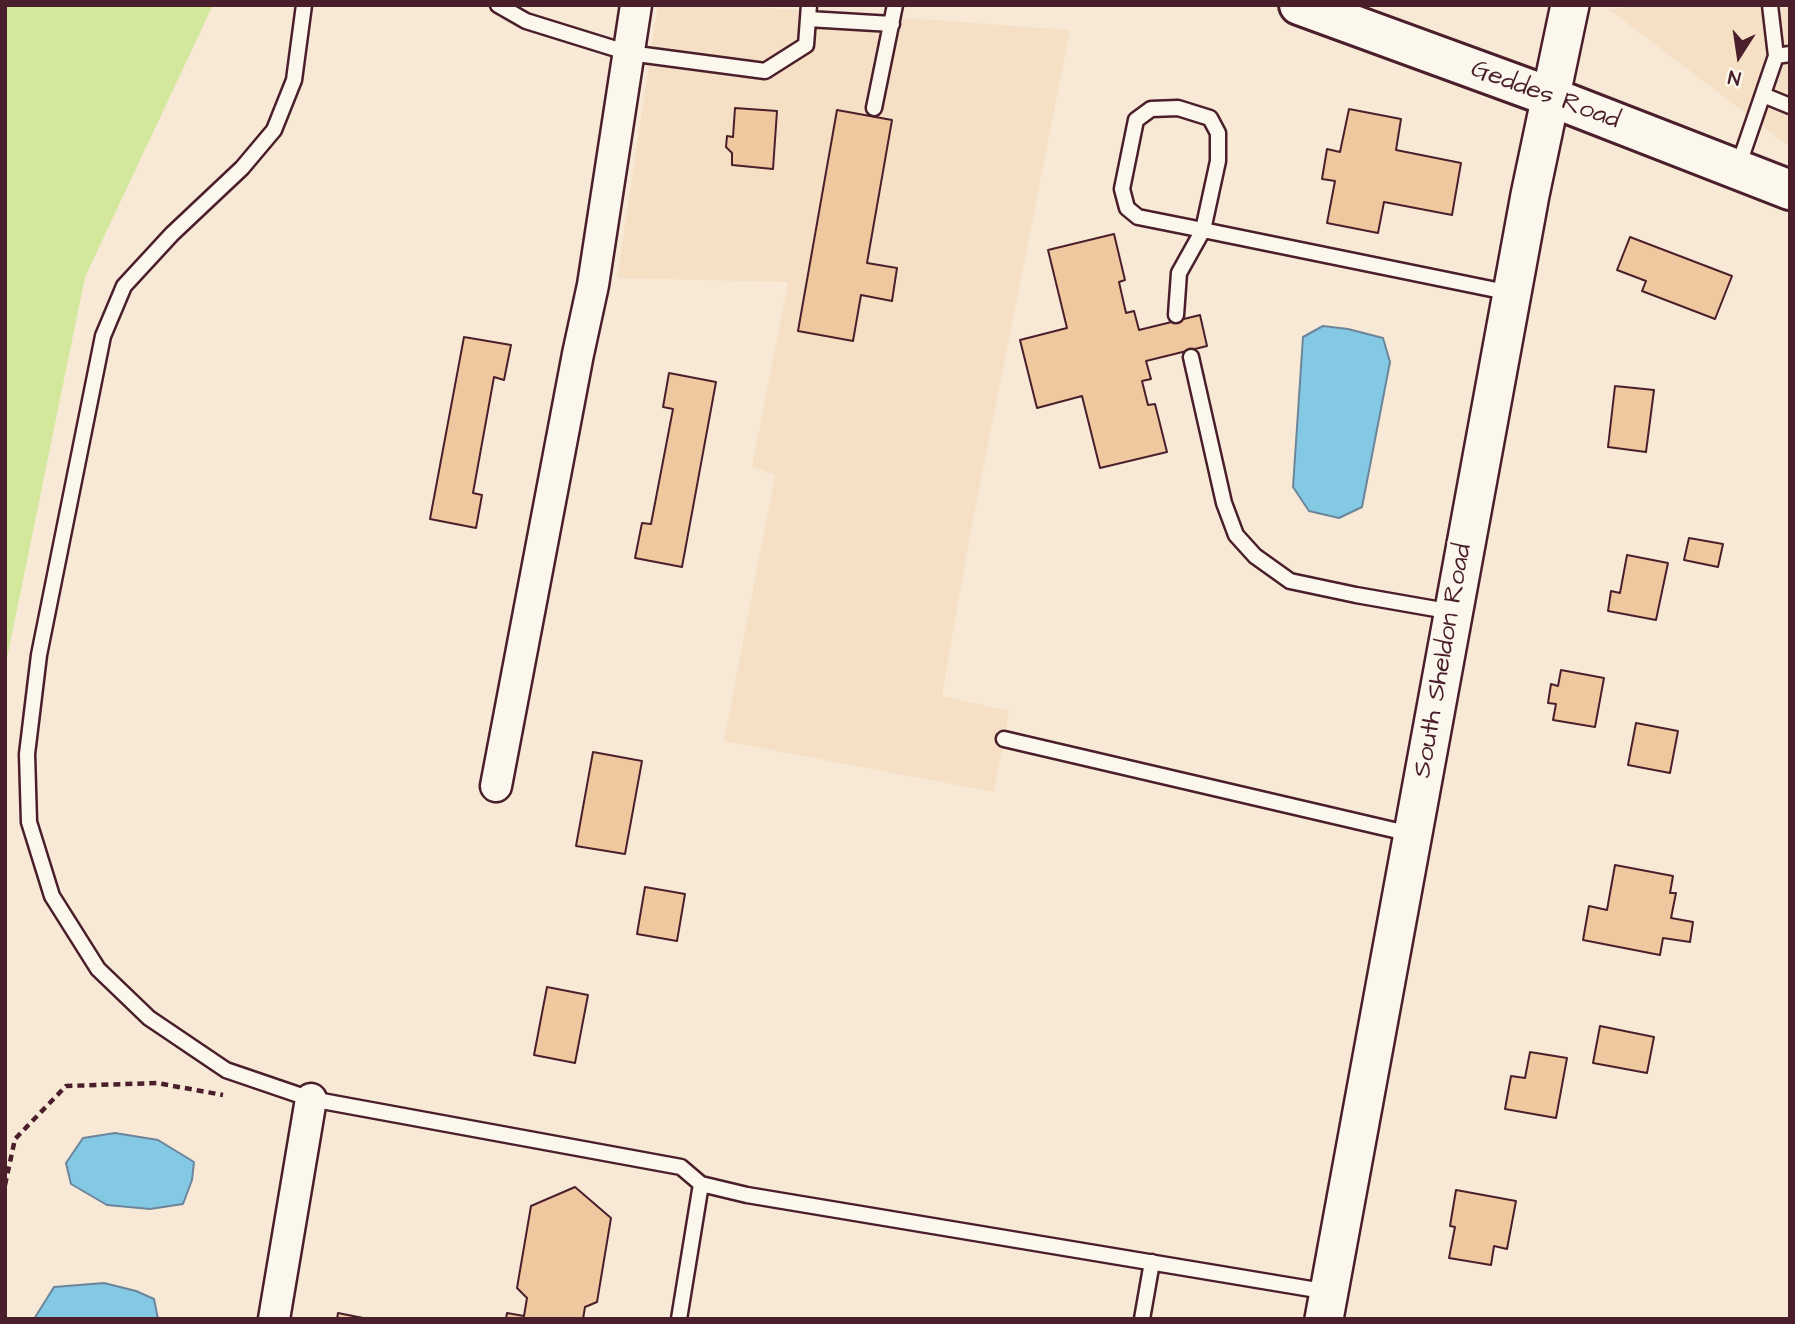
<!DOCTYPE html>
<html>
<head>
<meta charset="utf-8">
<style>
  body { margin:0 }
  #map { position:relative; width:1795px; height:1324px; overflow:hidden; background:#f7e9d5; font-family:"Architects Daughter",sans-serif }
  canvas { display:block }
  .frame { position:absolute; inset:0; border:7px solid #4a1f2b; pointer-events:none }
  .north { position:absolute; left:1704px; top:21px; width:70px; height:70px; -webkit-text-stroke:5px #fbf7ec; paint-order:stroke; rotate:192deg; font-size:19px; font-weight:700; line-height:28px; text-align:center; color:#4a1f2b }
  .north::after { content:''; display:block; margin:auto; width:24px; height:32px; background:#4a1f2b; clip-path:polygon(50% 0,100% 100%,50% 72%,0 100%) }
</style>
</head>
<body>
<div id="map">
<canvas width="1795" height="1324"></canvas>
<div class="frame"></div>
<div class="north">N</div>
</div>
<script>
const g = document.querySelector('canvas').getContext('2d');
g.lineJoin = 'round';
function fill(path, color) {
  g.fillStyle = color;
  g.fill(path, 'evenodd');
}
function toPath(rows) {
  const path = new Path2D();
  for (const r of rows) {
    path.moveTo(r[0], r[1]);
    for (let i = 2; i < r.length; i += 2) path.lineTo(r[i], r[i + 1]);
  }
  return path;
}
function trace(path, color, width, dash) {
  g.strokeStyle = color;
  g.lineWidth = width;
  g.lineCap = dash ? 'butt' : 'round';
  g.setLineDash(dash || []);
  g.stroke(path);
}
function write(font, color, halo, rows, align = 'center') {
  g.font = font + ' "Architects Daughter",sans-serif';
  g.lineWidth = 5;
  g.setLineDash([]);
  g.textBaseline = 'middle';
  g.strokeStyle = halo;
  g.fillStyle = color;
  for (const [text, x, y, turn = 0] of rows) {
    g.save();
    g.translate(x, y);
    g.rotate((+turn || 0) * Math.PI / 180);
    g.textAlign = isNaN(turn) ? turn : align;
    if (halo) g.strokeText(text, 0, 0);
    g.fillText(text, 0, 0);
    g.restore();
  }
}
fill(toPath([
  [658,5,726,5,1070,30,968,546,942,696,1009,711,994,792,724,741,775,475,752,467,788,282,617,278],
  [1643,5,1790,5,1790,147,1610,10]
]), '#f5dfc5');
fill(toPath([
  [5,5,213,5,85,277,5,668]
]), '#d3e89d');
const water = toPath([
  [1323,326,1348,329,1383,338,1390,362,1362,507,1339,518,1309,511,1293,487,1303,337,1323,326],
  [115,1133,158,1140,194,1162,192,1180,183,1204,150,1209,107,1205,71,1184,66,1163,83,1138,115,1133],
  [104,1283,136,1291,154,1299,158,1319,34,1319,54,1287,104,1283]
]);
fill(water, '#83c9e4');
trace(water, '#6c859a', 2);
const building = toPath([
  [735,108,777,111,773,169,732,165,732,153,726,147,727,136,733,137,735,108],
  [1349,109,1401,119,1396,150,1461,163,1452,215,1384,202,1378,233,1327,223,1335,181,1322,179,1327,149,1340,152,1349,109],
  [837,110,892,120,867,263,897,268,892,301,861,295,853,341,798,331,837,110],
  [1114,234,1125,280,1119,282,1126,313,1134,311,1139,330,1200,315,1207,346,1146,361,1151,379,1142,381,1148,405,1155,404,1167,452,1100,468,1082,396,1037,408,1020,340,1067,328,1048,250,1114,234],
  [1630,237,1732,276,1715,319,1642,291,1646,281,1617,270,1630,237],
  [464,337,511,345,504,380,494,377,473,493,482,495,476,528,430,519,464,337],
  [669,373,716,382,682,567,635,558,642,523,651,524,673,409,663,407,669,373],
  [1615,386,1654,390,1646,452,1608,447,1615,386],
  [1689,538,1723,544,1718,567,1684,560,1689,538],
  [1627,555,1668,563,1656,620,1608,611,1611,591,1620,593,1627,555],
  [1561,670,1604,678,1595,727,1553,720,1556,704,1548,703,1551,684,1558,686,1561,670],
  [1636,723,1678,731,1670,773,1628,765,1636,723],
  [593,752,642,761,625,854,576,846,593,752],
  [1615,865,1673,876,1670,893,1676,893,1671,918,1693,922,1690,942,1663,938,1660,955,1583,940,1589,906,1607,910,1615,865],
  [645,887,685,894,677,941,637,934,645,887],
  [547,987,588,995,575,1063,534,1055,547,987],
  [1600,1026,1654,1037,1647,1073,1593,1063,1600,1026],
  [1530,1052,1567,1058,1556,1118,1505,1109,1511,1076,1525,1078,1530,1052],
  [575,1187,611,1218,597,1302,585,1307,583,1319,506,1319,507,1313,524,1316,527,1298,517,1288,531,1206,575,1187],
  [1456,1190,1516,1201,1507,1249,1494,1246,1491,1265,1449,1258,1455,1227,1450,1226,1456,1190],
  [338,1313,368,1319,337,1319,338,1313]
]);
fill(building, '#efc89f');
trace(building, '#4a1f2b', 2);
const service = toPath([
  [304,5,294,80,274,130,242,168,172,234,124,286,103,336,39,655,27,754,29,822,52,896,98,969,149,1018,226,1070,311,1099,681,1167,701,1184,747,1195,1329,1292],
  [498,5,526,21,629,53,765,71,806,45,809,5],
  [808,19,892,24],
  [1776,56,1790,54],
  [1763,95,1790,106],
  [874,108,895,5],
  [1738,167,1776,56,1770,5],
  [1176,315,1179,273,1203,230,1218,161,1218,133,1210,118,1178,108,1151,109,1136,120,1122,189,1127,208,1138,217,1203,230,1511,293],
  [1191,357,1224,503,1236,535,1255,556,1290,581,1356,595,1453,612],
  [1004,739,1411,834],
  [679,1319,701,1184],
  [1142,1319,1152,1262]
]);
const minor = toPath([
  [496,786,578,354,593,285,636,5],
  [274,1319,311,1099]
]);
const tertiary = toPath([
  [1324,1319,1530,195,1570,5]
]);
const secondary = toPath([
  [1299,5,1551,97,1790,190]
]);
trace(service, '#4a1f2b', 19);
trace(minor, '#4a1f2b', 35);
trace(tertiary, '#4a1f2b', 42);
trace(secondary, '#4a1f2b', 44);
trace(toPath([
  [5,1185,15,1139,66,1086,157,1083,223,1095]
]), '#4a1f2b', 4.5, [7, 5]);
trace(service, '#fbf7ec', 14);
trace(minor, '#fbf7ec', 30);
trace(tertiary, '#fbf7ec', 37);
trace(secondary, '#fbf7ec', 38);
write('26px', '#4a1f2b', '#fbf7ec', [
  ["Geddes Road",1545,96,20],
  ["South Sheldon Road",1444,661,-80]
]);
</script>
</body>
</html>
